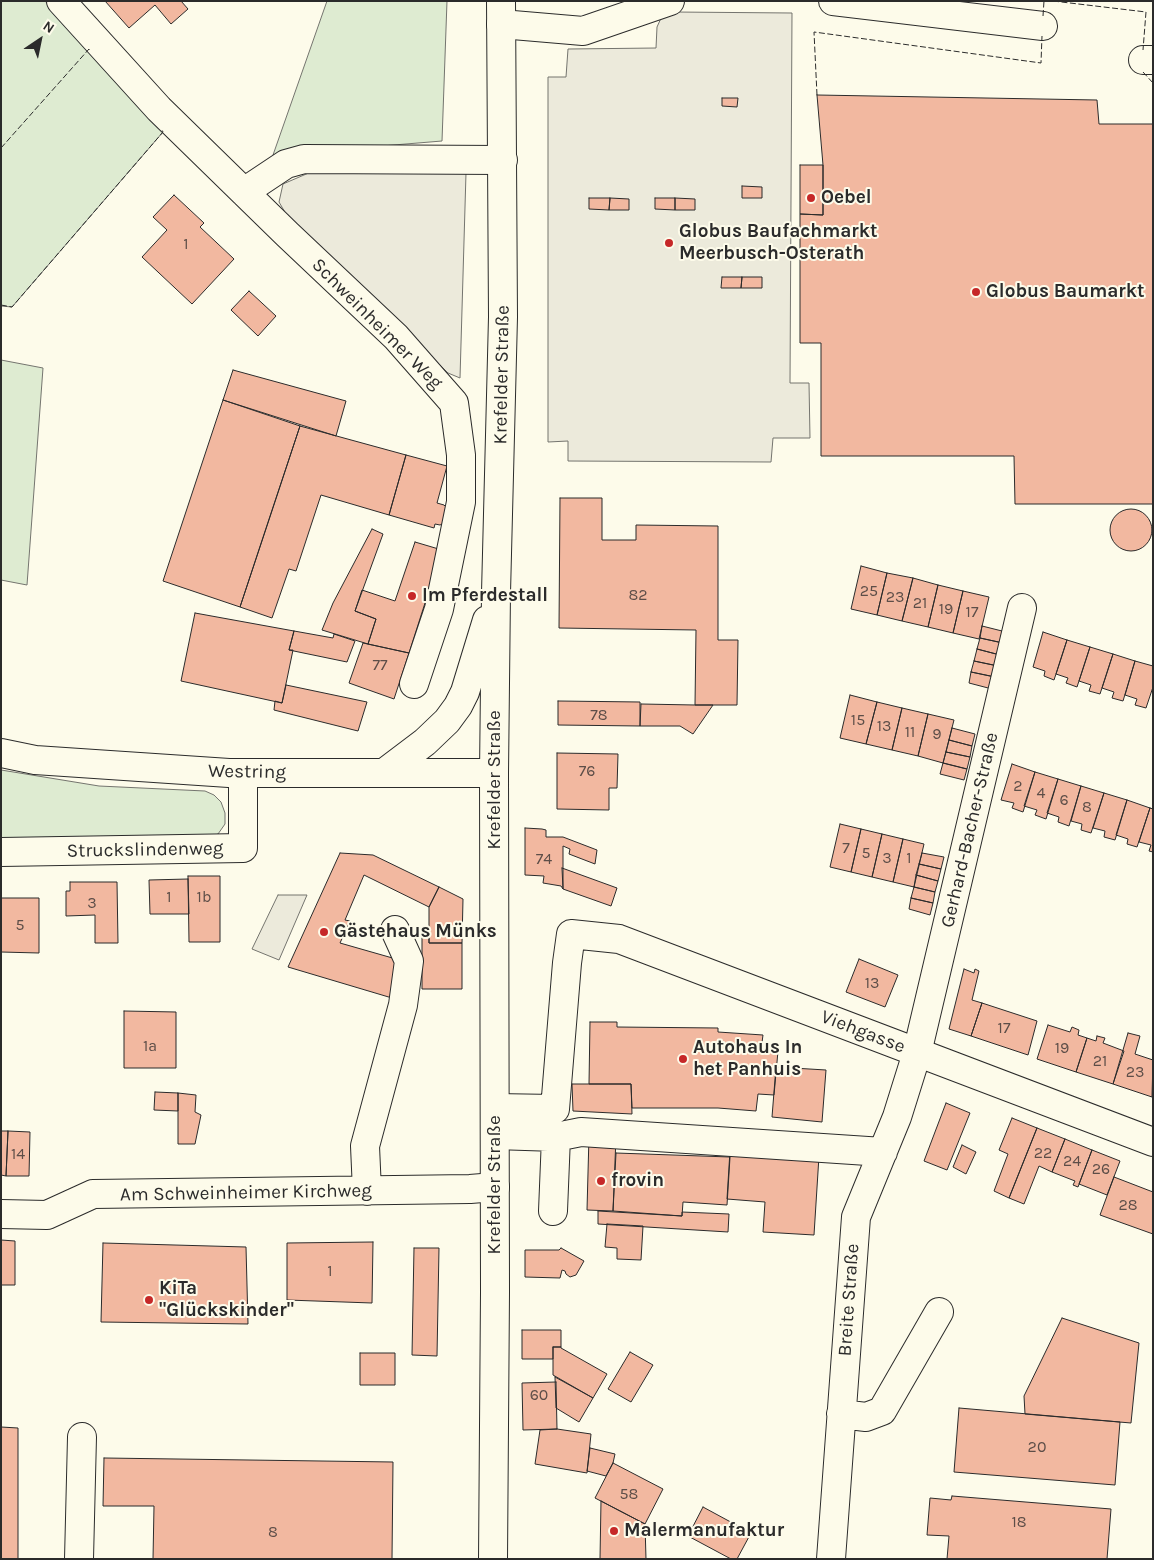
<!DOCTYPE html>
<html>
<head>
<meta charset="utf-8">
<style>
  body { margin:0 }
  #map { position:relative; width:1154px; height:1560px; overflow:hidden; background:#fdfbea; font-family:Karla,sans-serif }
  canvas { display:block }
  .frame { position:absolute; inset:0; border:2px solid #2b2b2b; pointer-events:none }
  .north { position:absolute; left:15px; top:15px; width:50px; height:50px; -webkit-text-stroke:4px #fdfbea; paint-order:stroke; rotate:34deg; font-size:14px; font-weight:700; line-height:20px; text-align:center; color:#2b2b2b }
  .north::after { content:''; display:block; margin:auto; width:18px; height:22px; background:#2b2b2b; clip-path:polygon(50% 0,100% 100%,50% 72%,0 100%) }
</style>
</head>
<body>
<div id="map">
<canvas width="1154" height="1560"></canvas>
<div class="frame"></div>
<div class="north">N</div>
</div>
<script>
const g = document.querySelector('canvas').getContext('2d');
g.lineJoin = 'round';
function fill(path, color) {
  g.fillStyle = color;
  g.fill(path, 'evenodd');
}
function toPath(rows) {
  const path = new Path2D();
  for (const r of rows) {
    if (r.length === 3) {
      path.moveTo(r[0] + r[2], r[1]);
      path.arc(r[0], r[1], r[2], 0, 2 * Math.PI);
      continue;
    }
    path.moveTo(r[0], r[1]);
    for (let i = 2; i < r.length; i += 2) path.lineTo(r[i], r[i + 1]);
  }
  return path;
}
function trace(path, color, width, dash) {
  g.strokeStyle = color;
  g.lineWidth = width;
  g.lineCap = dash ? 'butt' : 'round';
  g.setLineDash(dash || []);
  g.stroke(path);
}
function write(font, color, halo, rows, align = 'center') {
  g.font = font + ' Karla,sans-serif';
  g.lineWidth = 4;
  g.setLineDash([]);
  g.textBaseline = 'middle';
  g.strokeStyle = halo;
  g.fillStyle = color;
  for (const [text, x, y, turn = 0] of rows) {
    g.save();
    g.translate(x, y);
    g.rotate((+turn || 0) * Math.PI / 180);
    g.textAlign = isNaN(turn) ? turn : align;
    if (halo) g.strokeText(text, 0, 0);
    g.fillText(text, 0, 0);
    g.restore();
  }
}
const green = toPath([
  [1,1,45,1,163,132,12,307,1,306,1,1],
  [327,1,447,1,442,141,273,155,327,1],
  [1,360,43,368,27,585,1,580,1,360],
  [1,770,99,786,205,791,214,795,221,802,225,813,225,824,218,834,208,838,1,844,1,770]
]);
fill(green, '#deebd1');
trace(green, '#74746e', 1);
const parking = toPath([
  [673,12,792,13,790,383,809,383,810,438,773,438,771,462,568,461,568,441,548,442,548,77,566,77,568,49,656,48,657,27,662,16,673,12],
  [311,172,466,173,460,378,448,373,286,214,279,202,283,184,311,172],
  [278,895,307,895,279,960,252,949,278,895]
]);
fill(parking, '#eceadb');
trace(parking, '#74746e', 1);
const building = toPath([
  [105,1,181,1,188,9,171,24,155,5,129,28,105,1],
  [817,95,1097,100,1099,124,1153,124,1153,504,1015,504,1014,456,821,456,821,343,800,343,800,214,823,215,823,165,817,95],
  [722,98,738,98,737,107,722,106,722,98],
  [800,165,823,165,823,215,800,214,800,165],
  [742,186,762,187,762,198,742,198,742,186],
  [174,195,204,223,200,227,234,259,192,304,142,257,167,230,153,217,174,195],
  [589,198,610,198,609,210,589,209,589,198],
  [610,198,629,199,629,210,609,210,610,198],
  [655,198,675,198,675,210,655,209,655,198],
  [675,198,695,199,695,210,675,210,675,198],
  [722,277,742,277,741,288,721,288,722,277],
  [742,277,762,277,762,288,741,288,742,277],
  [249,291,276,316,258,336,231,310,249,291],
  [233,370,346,401,336,436,223,400,233,370],
  [223,400,300,426,240,607,163,581,223,400],
  [300,426,406,455,389,515,321,495,296,571,289,569,272,618,240,607,300,426],
  [406,455,447,466,437,503,444,505,450,511,447,522,440,525,435,524,434,528,389,515,406,455],
  [560,498,602,498,602,540,636,540,636,525,718,526,718,640,738,640,737,705,695,705,696,630,559,628,560,498],
  [1131,530,21],
  [372,529,383,534,355,611,376,619,368,644,322,630,333,603,372,529],
  [415,542,442,550,409,653,368,644,376,619,355,611,362,590,395,601,415,542],
  [861,566,887,573,877,615,851,609,861,566],
  [887,573,913,578,902,621,877,615,887,573],
  [913,578,938,585,928,627,902,621,913,578],
  [938,585,963,591,953,633,928,627,938,585],
  [963,591,989,597,979,639,953,633,963,591],
  [195,613,294,631,289,650,293,650,282,703,181,681,195,613],
  [982,626,1006,632,1003,643,980,638,982,626],
  [294,631,333,638,334,634,355,641,347,662,289,650,294,631],
  [1043,632,1067,640,1054,680,1044,676,1045,671,1033,667,1043,632],
  [980,638,1003,643,1000,655,977,649,980,638],
  [1067,640,1090,647,1077,687,1066,683,1068,678,1056,674,1067,640],
  [363,643,409,653,394,699,349,683,363,643],
  [1090,647,1113,654,1100,694,1089,691,1091,685,1079,681,1090,647],
  [977,649,1000,655,998,666,974,661,977,649],
  [1113,654,1135,661,1123,701,1112,698,1114,692,1102,688,1113,654],
  [974,661,998,666,995,677,971,672,974,661],
  [1135,661,1153,666,1153,687,1146,708,1135,705,1137,699,1125,695,1135,661],
  [971,672,995,677,992,689,969,683,971,672],
  [286,685,367,702,358,731,274,710,275,701,282,703,286,685],
  [850,695,877,702,866,744,840,738,850,695],
  [558,701,640,702,640,726,558,725,558,701],
  [877,702,902,708,892,750,866,744,877,702],
  [641,704,695,705,713,705,693,734,680,726,640,726,641,704],
  [902,708,928,714,918,756,892,750,902,708],
  [928,714,954,720,943,763,918,756,928,714],
  [952,728,975,734,972,746,949,740,952,728],
  [949,740,972,746,970,757,946,752,949,740],
  [946,752,970,757,967,769,943,763,946,752],
  [557,753,618,754,617,788,609,788,609,810,557,809,557,753],
  [943,763,967,769,964,780,940,774,943,763],
  [1012,764,1035,772,1023,812,1012,808,1014,803,1001,800,1012,764],
  [1035,772,1058,779,1046,819,1035,815,1037,810,1024,806,1035,772],
  [1058,779,1081,786,1069,826,1058,822,1059,817,1047,813,1058,779],
  [1081,786,1104,793,1091,833,1081,830,1082,824,1071,821,1081,786],
  [1104,793,1127,800,1115,840,1104,837,1105,831,1093,828,1104,793],
  [1127,800,1150,808,1137,847,1127,844,1128,839,1116,835,1127,800],
  [1150,808,1153,809,1153,852,1149,851,1151,845,1139,842,1150,808],
  [840,824,861,829,851,872,830,867,840,824],
  [525,828,542,829,546,830,546,837,563,837,597,850,595,864,569,854,570,849,563,846,563,889,561,886,543,883,544,876,525,875,525,828],
  [861,829,882,834,872,877,851,872,861,829],
  [882,834,903,839,893,882,872,877,882,834],
  [903,839,924,844,914,887,893,882,903,839],
  [340,853,373,855,439,887,429,907,364,875,345,920,350,921,340,943,396,959,392,998,288,967,340,853],
  [922,853,944,857,941,869,919,864,922,853],
  [919,864,941,869,938,881,916,875,919,864],
  [562,868,617,888,611,906,563,889,562,868],
  [916,875,938,881,935,892,914,887,916,875],
  [188,876,220,876,220,942,189,942,188,876],
  [188,879,189,914,150,914,149,880,188,879],
  [70,882,117,882,118,943,95,943,95,915,66,916,66,891,70,891,70,882],
  [439,887,463,899,462,943,429,943,429,907,439,887],
  [914,887,935,892,933,903,911,898,914,887],
  [1,898,39,898,39,953,1,952,1,898],
  [911,898,933,903,930,915,909,909,911,898],
  [422,936,429,936,429,943,462,943,462,989,422,989,422,936],
  [859,959,898,975,885,1007,846,992,859,959],
  [964,969,974,973,975,969,979,971,972,1000,982,1003,971,1036,949,1029,964,969],
  [982,1003,1037,1021,1028,1055,971,1036,982,1003],
  [124,1011,176,1012,176,1068,124,1068,124,1011],
  [590,1022,617,1022,617,1027,718,1028,718,1032,763,1035,761,1050,778,1051,774,1095,758,1094,756,1111,718,1108,632,1108,631,1084,589,1084,590,1022],
  [1048,1025,1070,1032,1072,1027,1079,1030,1078,1035,1087,1038,1076,1072,1037,1059,1048,1025],
  [1128,1033,1140,1036,1135,1054,1153,1060,1152,1097,1113,1084,1128,1033],
  [1097,1036,1105,1038,1103,1043,1124,1051,1113,1084,1076,1072,1087,1038,1096,1041,1097,1036],
  [776,1067,826,1070,822,1122,772,1117,776,1067],
  [572,1084,631,1084,632,1114,573,1111,572,1084],
  [155,1092,178,1093,178,1111,154,1110,155,1092],
  [178,1093,196,1095,195,1112,201,1115,195,1144,178,1144,178,1093],
  [946,1103,970,1113,947,1170,924,1161,946,1103],
  [1012,1118,1037,1128,1009,1198,994,1191,1008,1154,999,1150,1012,1118],
  [1037,1128,1065,1139,1052,1172,1039,1166,1024,1204,1009,1198,1037,1128],
  [1,1131,8,1131,6,1176,1,1175,1,1131],
  [8,1131,30,1132,29,1176,6,1176,8,1131],
  [589,1136,616,1137,613,1211,587,1210,589,1136],
  [1065,1139,1092,1150,1078,1187,1073,1185,1075,1181,1052,1172,1065,1139],
  [962,1145,976,1152,966,1174,953,1167,962,1145],
  [1092,1150,1120,1161,1107,1195,1079,1184,1092,1150],
  [730,1151,819,1156,814,1235,763,1232,765,1202,727,1199,730,1151],
  [616,1153,730,1157,727,1205,683,1202,682,1216,613,1211,616,1153],
  [1114,1177,1153,1192,1153,1234,1100,1215,1114,1177],
  [598,1211,682,1216,682,1212,729,1214,728,1232,598,1224,598,1211],
  [607,1224,643,1226,641,1260,617,1259,617,1248,605,1247,607,1224],
  [1,1240,15,1241,15,1285,1,1285,1,1240],
  [373,1242,372,1303,287,1300,287,1243,373,1242],
  [103,1243,246,1247,248,1324,101,1322,103,1243],
  [414,1248,439,1248,437,1356,412,1355,414,1248],
  [561,1248,584,1261,576,1275,570,1277,566,1274,565,1271,562,1270,560,1278,525,1277,525,1250,559,1250,561,1248],
  [1062,1318,1139,1343,1131,1423,1025,1414,1024,1396,1062,1318],
  [522,1330,561,1330,561,1347,553,1347,553,1359,522,1359,522,1330],
  [553,1347,561,1347,561,1348,607,1374,593,1398,553,1375,553,1347],
  [630,1352,653,1365,631,1402,608,1389,630,1352],
  [360,1353,395,1353,395,1385,360,1385,360,1353],
  [555,1377,593,1398,579,1422,556,1408,555,1377],
  [556,1382,557,1429,523,1430,522,1383,556,1382],
  [959,1408,1120,1422,1115,1485,954,1472,959,1408],
  [1,1427,18,1428,18,1559,1,1559,1,1427],
  [557,1429,591,1434,587,1473,535,1464,540,1430,557,1429],
  [590,1448,615,1454,613,1463,606,1476,587,1471,590,1448],
  [104,1458,393,1462,392,1559,153,1559,154,1506,103,1506,104,1458],
  [613,1463,663,1489,645,1524,595,1498,613,1463],
  [952,1496,1111,1509,1107,1559,947,1559,949,1536,927,1535,930,1498,951,1500,952,1496],
  [601,1501,645,1524,646,1559,600,1559,601,1501],
  [703,1507,751,1533,737,1559,731,1559,688,1536,703,1507]
]);
fill(building, '#f2b8a0');
trace(building, '#2b2b2b', 1);
const minor = toPath([
  [61,1,159,109,287,234,396,337,454,403,461,455,461,502,439,609,414,684],
  [833,1,1043,26],
  [501,24,583,31,670,1],
  [1143,60,1153,60],
  [244,192,286,164,304,159,503,160],
  [1,852,243,848,243,773],
  [495,1108,555,1109,567,963,571,934,619,939,1153,1142],
  [495,1135,556,1137,553,1211],
  [556,1137,581,1132,883,1152],
  [367,1191,365,1146,403,1005,409,961,395,930],
  [1,1214,47,1215,93,1194,470,1189,495,1187],
  [841,1414,866,1417,882,1411,939,1312],
  [79,1559,82,1437],
  [831,1559,856,1217,897,1117,917,1053,1022,608]
]);
const major = toPath([
  [1,753,35,760,229,773,494,773],
  [384,773,425,742,447,721,458,706,465,692,487,620],
  [493,1559,495,1292,494,773,496,593,503,317,501,1]
]);
trace(minor, '#2b2b2b', 30);
trace(major, '#2b2b2b', 30);
trace(minor, '#fdfbea', 28);
trace(major, '#fdfbea', 28);
trace(toPath([
  [1053,1,1146,12,1143,50],
  [1043,16,1044,1],
  [1143,72,1153,83],
  [817,95,814,32,1041,63,1042,36],
  [1,148,89,49,89,50],
  [1,305,12,307,163,132,162,130]
]), '#2b2b2b', 1, [6, 2.5]);
for (const [x, y, r, color] of [
  [811,198,5,"#c62828"],
  [669,243,5,"#c62828"],
  [976,292,5,"#c62828"],
  [412,596,5,"#c62828"],
  [324,932,5,"#c62828"],
  [683,1059,5,"#c62828"],
  [601,1181,5,"#c62828"],
  [149,1300,5,"#c62828"],
  [614,1531,5,"#c62828"]
]) {
  const dot = new Path2D();
  dot.arc(x, y, r, 0, 2 * Math.PI);
  g.fillStyle = color;
  g.fill(dot);
  trace(dot, '#fdfbea', 2);
}
write('16px', '#5d4e48', null, [
  ["1",186,244],
  ["25",869,591],
  ["82",638,595],
  ["23",895,597],
  ["21",920,603],
  ["19",946,609],
  ["17",972,612],
  ["77",380,665],
  ["78",599,715],
  ["15",858,720],
  ["13",884,726],
  ["11",910,732],
  ["9",937,734],
  ["76",587,771],
  ["2",1018,786],
  ["4",1041,793],
  ["6",1064,800],
  ["8",1087,807],
  ["7",846,848],
  ["5",866,853],
  ["3",887,858],
  ["1",909,858],
  ["74",544,859],
  ["1",169,897],
  ["1b",204,897],
  ["3",92,903],
  ["5",20,925],
  ["13",872,983],
  ["17",1004,1028],
  ["1a",150,1046],
  ["19",1062,1048],
  ["21",1100,1061],
  ["23",1135,1072],
  ["22",1043,1153],
  ["14",18,1154],
  ["24",1072,1161],
  ["26",1101,1169],
  ["28",1128,1205],
  ["1",330,1271],
  ["60",539,1395],
  ["20",1037,1447],
  ["58",629,1494],
  ["18",1019,1522],
  ["8",273,1532]
]);
write('bold 19px', '#2b2b2b', '#fdfbea', [
  ["Oebel",821,198],
  ["Globus Baufachmarkt",679,232],
  ["Meerbusch-Osterath",679,254],
  ["Globus Baumarkt",986,292],
  ["Im Pferdestall",422,596],
  ["Gästehaus Münks",334,932],
  ["Autohaus In",693,1048],
  ["het Panhuis",693,1070],
  ["frovin",611,1181],
  ["KiTa",159,1289],
  ["\"Glückskinder\"",159,1311],
  ["Malermanufaktur",624,1531]
], 'left');
write('19px', '#2b2b2b', '#fdfbea', [
  ["Schweinheimer Weg",377,324,45],
  ["Krefelder Straße",502,375,-89],
  ["Westring",247,772,1],
  ["Krefelder Straße",495,780,-90],
  ["Gerhard-Bacher-Straße",970,830,-77],
  ["Struckslindenweg",145,850,-1],
  ["Viehgasse",863,1032,21],
  ["Krefelder Straße",495,1185,-90],
  ["Am Schweinheimer Kirchweg",246,1193,-1],
  ["Breite Straße",849,1300,-86]
]);
</script>
</body>
</html>
